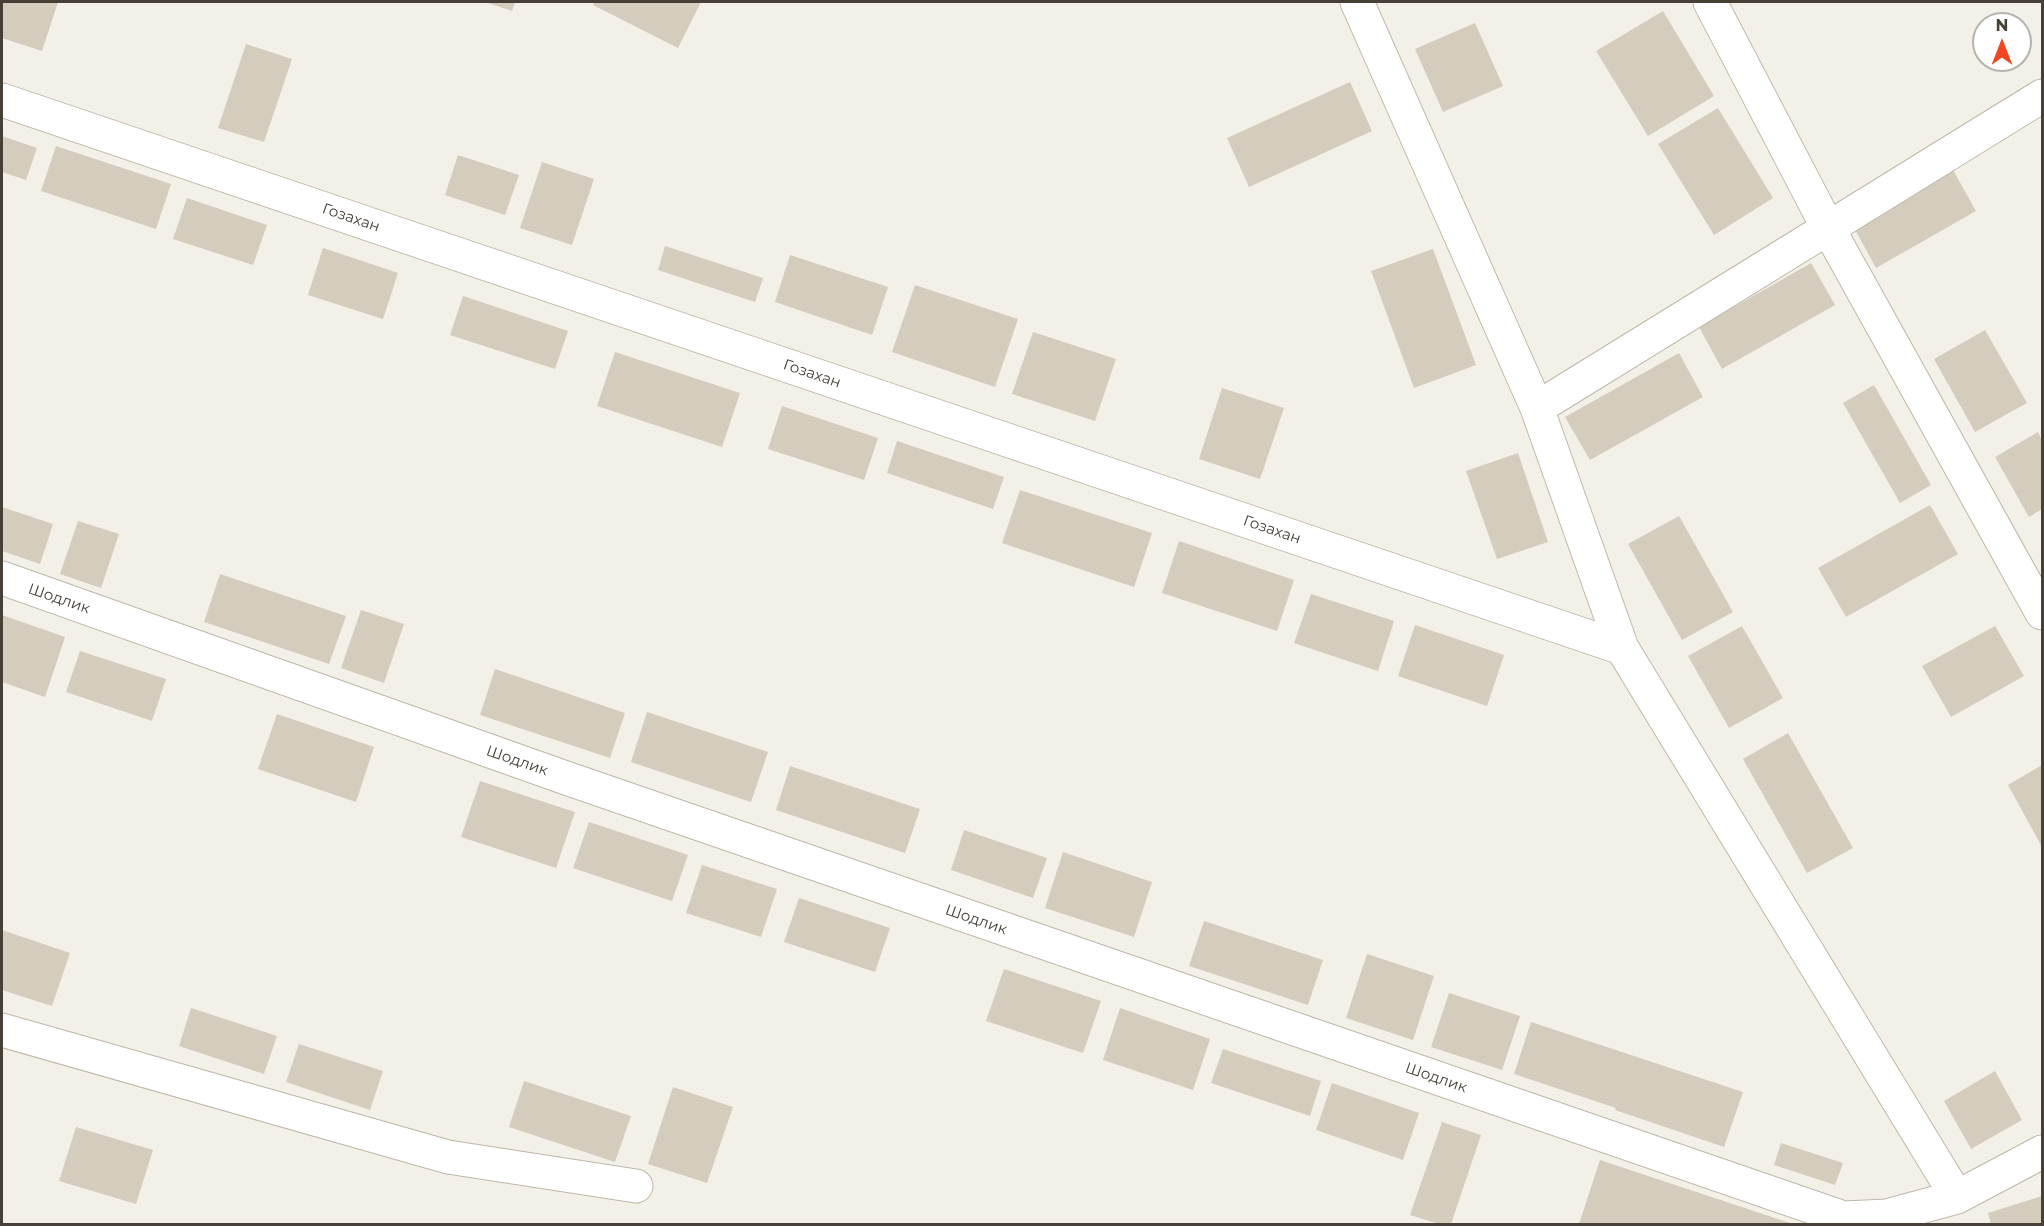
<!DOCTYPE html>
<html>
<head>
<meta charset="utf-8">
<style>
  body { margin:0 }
  #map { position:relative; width:2044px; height:1226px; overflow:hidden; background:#f3f0e7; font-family:Montserrat,sans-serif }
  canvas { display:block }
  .frame { position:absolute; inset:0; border:3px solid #464036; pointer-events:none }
  .north { position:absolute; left:1972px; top:12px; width:60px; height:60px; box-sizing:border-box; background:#fff; border:2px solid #b5b3af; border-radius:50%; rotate:0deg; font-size:16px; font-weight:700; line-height:24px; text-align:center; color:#464036 }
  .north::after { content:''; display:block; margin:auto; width:21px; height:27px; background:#f14620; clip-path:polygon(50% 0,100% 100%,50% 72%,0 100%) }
</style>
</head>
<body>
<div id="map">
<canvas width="2044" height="1226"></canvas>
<div class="frame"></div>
<div class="north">N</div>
</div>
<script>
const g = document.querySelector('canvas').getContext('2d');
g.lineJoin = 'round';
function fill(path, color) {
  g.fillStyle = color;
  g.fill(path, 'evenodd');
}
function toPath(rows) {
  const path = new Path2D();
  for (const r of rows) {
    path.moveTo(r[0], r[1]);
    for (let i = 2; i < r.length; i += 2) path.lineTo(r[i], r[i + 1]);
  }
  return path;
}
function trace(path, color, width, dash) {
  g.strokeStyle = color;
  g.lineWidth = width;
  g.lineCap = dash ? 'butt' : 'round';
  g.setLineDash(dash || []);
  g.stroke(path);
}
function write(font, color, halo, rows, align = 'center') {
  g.font = font + ' Montserrat,sans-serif';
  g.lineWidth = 5;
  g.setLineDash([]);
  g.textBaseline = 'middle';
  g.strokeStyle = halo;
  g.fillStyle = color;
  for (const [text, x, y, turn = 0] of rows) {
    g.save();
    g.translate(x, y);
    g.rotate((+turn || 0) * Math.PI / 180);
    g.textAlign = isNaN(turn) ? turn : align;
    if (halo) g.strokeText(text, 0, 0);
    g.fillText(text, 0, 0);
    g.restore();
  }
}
fill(toPath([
  [2,2,58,2,42,51,2,38],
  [485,2,515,2,512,11],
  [595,2,701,2,678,48,593,5],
  [1663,11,1714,96,1648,136,1596,51],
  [1475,23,1503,86,1443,112,1415,49],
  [246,44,292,59,264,142,218,128],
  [1350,82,1372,131,1249,187,1227,138],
  [1718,108,1773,198,1714,235,1658,144],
  [2,136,37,148,26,180,2,172],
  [56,146,171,184,156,229,41,191],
  [458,155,519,175,505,215,445,195],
  [542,162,594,179,572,245,520,228],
  [1953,170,1976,211,1876,268,1853,226],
  [187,198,267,225,253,265,173,239],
  [665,246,763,278,755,302,658,270],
  [323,248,398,273,383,319,308,295],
  [1433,249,1476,365,1414,388,1371,271],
  [790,255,888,287,872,335,775,302],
  [1811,263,1835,305,1722,369,1699,327],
  [915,285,1018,319,995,387,892,352],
  [463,296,568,331,555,369,450,335],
  [1985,330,2027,403,1975,432,1934,359],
  [1033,332,1116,359,1095,421,1012,394],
  [615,352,740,393,722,447,597,406],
  [1679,353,1703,397,1590,460,1565,417],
  [1874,385,1931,485,1900,503,1843,403],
  [1222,388,1284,408,1260,479,1199,459],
  [782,406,878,438,864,480,768,449],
  [2038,432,2042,441,2042,509,2029,517,1995,457],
  [897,441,1004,477,993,509,887,473],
  [1518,453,1548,542,1497,559,1466,471],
  [1020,490,1152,533,1134,587,1002,543],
  [1930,505,1958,554,1846,617,1818,568],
  [2,507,53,524,40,564,2,551],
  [1679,516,1733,612,1682,640,1628,544],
  [78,521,119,534,101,588,60,574],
  [1179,541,1294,580,1277,631,1162,593],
  [220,574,346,616,329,664,204,622],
  [1311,594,1394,621,1378,671,1294,643],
  [361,610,404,624,384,683,341,668],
  [2,615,65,637,45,697,2,682],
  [1415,625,1504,655,1487,706,1398,676],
  [1742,626,1783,698,1729,728,1688,656],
  [1995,626,2024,676,1951,717,1922,666],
  [80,651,166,679,152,721,66,692],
  [495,669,625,713,610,758,480,715],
  [647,712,768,752,751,802,631,762],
  [277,714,374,747,356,802,258,769],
  [1788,733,1853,848,1807,873,1743,759],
  [2042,765,2042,847,2008,785],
  [790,766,920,809,905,853,776,810],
  [480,781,575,812,556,868,461,837],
  [589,822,688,855,672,901,573,868],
  [964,830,1047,858,1033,898,951,870],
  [1063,852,1152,882,1134,937,1045,908],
  [702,865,777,889,761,937,686,913],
  [799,898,890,928,875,972,784,942],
  [1204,921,1323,960,1308,1005,1189,966],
  [2,930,70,953,52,1006,2,990],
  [1367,954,1434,976,1413,1040,1346,1018],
  [1004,969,1101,1001,1083,1053,986,1021],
  [1449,993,1520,1016,1502,1070,1431,1047],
  [191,1008,277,1036,264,1074,179,1046],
  [1120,1008,1210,1039,1193,1090,1103,1060],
  [1531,1022,1743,1092,1724,1147,1615,1110,1616,1108,1514,1074],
  [299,1044,383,1071,370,1110,286,1082],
  [1223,1049,1321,1081,1310,1116,1211,1083],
  [1995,1071,2022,1120,1971,1149,1944,1101],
  [524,1081,631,1116,615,1162,509,1127],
  [1332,1083,1419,1113,1403,1160,1316,1130],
  [673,1087,733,1107,707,1183,648,1164],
  [1442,1122,1481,1135,1451,1224,1439,1224,1410,1215],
  [76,1127,153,1150,136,1204,59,1181],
  [1781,1143,1843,1163,1835,1185,1774,1165],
  [1600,1160,1793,1224,1579,1224],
  [2042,1196,2042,1224,1991,1224,1988,1213]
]), '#d4ccbd');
const minor = toPath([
  [1357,2,1537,408,1622,648,1957,1197],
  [1710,2,1828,228,2042,613],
  [2,100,1622,648],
  [1537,408,2042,96],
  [2,578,566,778,1844,1218,1887,1216,1957,1197,2042,1152],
  [2,1030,448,1157,636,1186]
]);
trace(minor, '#beb8aa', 35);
trace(minor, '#fff', 33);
write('15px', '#464036', '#fff', [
  ["Гозахан",351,218,19],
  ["Гозахан",812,374,19],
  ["Гозахан",1272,530,19],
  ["Шодлик",59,599,19],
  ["Шодлик",517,761,19],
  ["Шодлик",976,920,19],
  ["Шодлик",1436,1078,19]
]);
</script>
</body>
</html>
